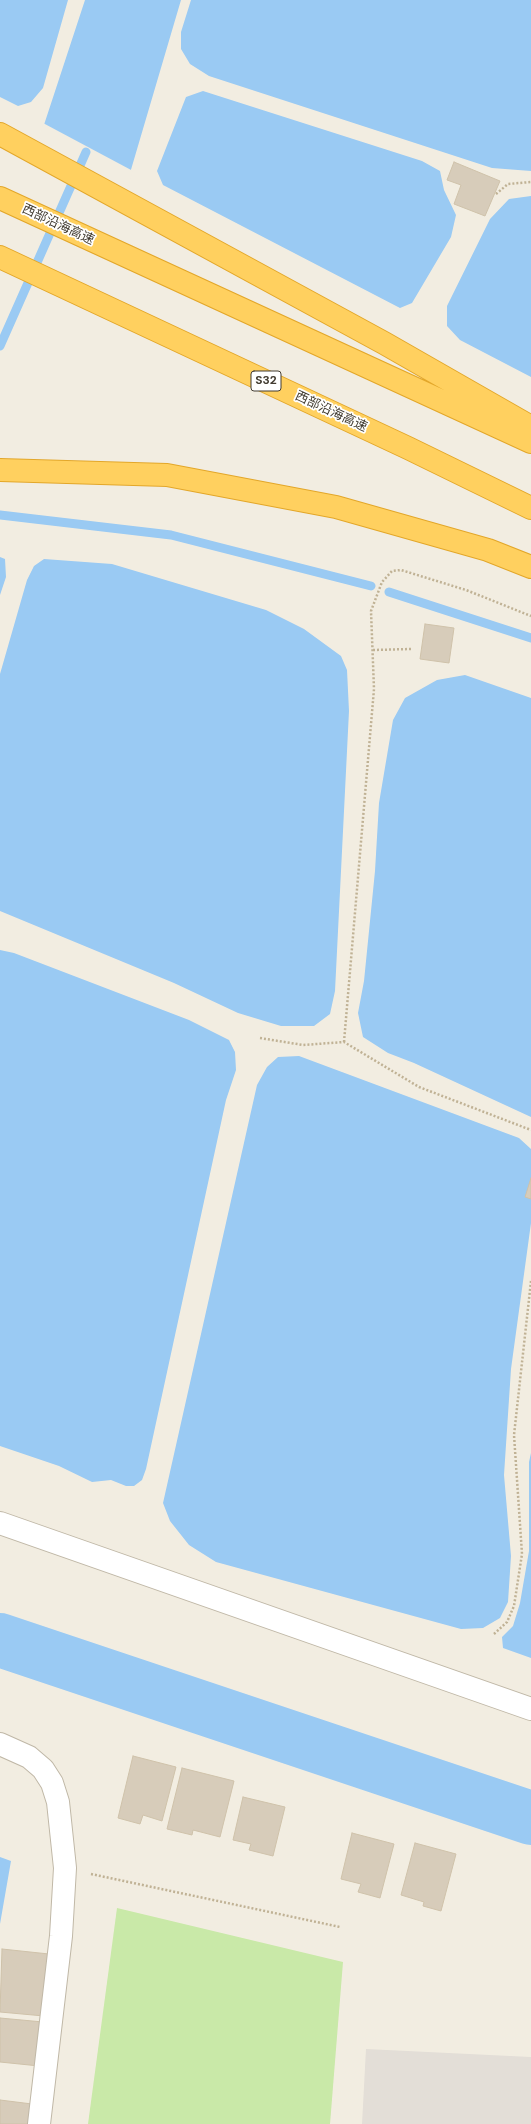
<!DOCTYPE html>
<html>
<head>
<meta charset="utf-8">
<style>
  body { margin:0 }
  canvas { display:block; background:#f2ede1 }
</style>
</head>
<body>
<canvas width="531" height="2124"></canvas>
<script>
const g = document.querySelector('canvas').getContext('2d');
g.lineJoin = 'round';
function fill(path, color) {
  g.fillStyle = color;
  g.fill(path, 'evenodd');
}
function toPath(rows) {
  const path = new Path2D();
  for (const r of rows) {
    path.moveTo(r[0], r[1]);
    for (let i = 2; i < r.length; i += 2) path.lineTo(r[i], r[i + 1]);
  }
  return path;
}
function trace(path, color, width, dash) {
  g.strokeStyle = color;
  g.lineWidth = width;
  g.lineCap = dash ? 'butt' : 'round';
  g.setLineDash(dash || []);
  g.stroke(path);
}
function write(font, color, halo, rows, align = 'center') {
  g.font = font + ' "DM Sans","Noto Sans SC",sans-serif';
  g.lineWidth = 3.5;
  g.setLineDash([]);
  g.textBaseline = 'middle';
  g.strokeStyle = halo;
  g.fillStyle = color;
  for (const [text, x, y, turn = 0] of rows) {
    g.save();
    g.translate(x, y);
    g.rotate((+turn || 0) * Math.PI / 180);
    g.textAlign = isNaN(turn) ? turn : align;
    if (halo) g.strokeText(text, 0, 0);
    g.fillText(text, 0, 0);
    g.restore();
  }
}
fill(toPath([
  [366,2049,531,2057,531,2124,362,2124]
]), '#e3ded7');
fill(toPath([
  [117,1908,343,1962,330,2124,88,2124]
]), '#c9e9a8');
fill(toPath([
  [0,0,68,0,43,88,31,102,18,106,0,97],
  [85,0,181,0,125,190,40,137],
  [191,0,531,0,531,171,492,168,209,76,190,64,181,49,181,32],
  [203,91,422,161,440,171,444,190,456,215,451,237,412,303,400,308,163,185,157,171,186,97],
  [531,196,531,377,460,340,447,326,447,306,490,219,509,199],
  [0,557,5,559,6,577,0,595],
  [44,559,112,564,266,610,304,629,341,656,347,670,349,711,335,991,330,1014,314,1026,281,1026,238,1013,174,983,0,911,0,674,27,580,34,566],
  [465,675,531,698,531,1117,414,1063,388,1053,363,1037,358,1013,364,981,375,871,379,803,393,720,405,698,437,680],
  [0,950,14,953,189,1020,229,1040,235,1052,236,1070,226,1100,146,1469,142,1480,134,1486,126,1486,111,1480,92,1482,59,1466,0,1446],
  [299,1056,519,1138,531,1149,531,1223,511,1369,504,1475,511,1556,508,1602,500,1618,483,1628,461,1629,216,1562,189,1545,170,1521,163,1503,257,1085,267,1067,278,1057],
  [531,1453,531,1658,503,1648,502,1637,513,1626,520,1603,529,1551,529,1462],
  [0,1857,11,1861,0,1924]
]), '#9acaf3');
fill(toPath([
  [43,123,133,171,127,192,124,192,39,138]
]), '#f2ede1');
trace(toPath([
  [0,346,86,152],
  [0,515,171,535,371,586],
  [389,592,531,638]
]), '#9acaf3', 9);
trace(toPath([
  [0,1640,531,1818]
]), '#9acaf3', 54);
const building = toPath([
  [454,162,500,181,485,216,454,204,461,185,447,180,454,162],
  [425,624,454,628,449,663,420,659,425,624],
  [531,1178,531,1199,525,1197,531,1178],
  [133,1756,176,1767,162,1821,143,1815,140,1824,118,1818,133,1756],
  [182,1768,234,1781,220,1837,193,1830,192,1835,167,1829,182,1768],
  [243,1797,285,1807,273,1856,249,1850,251,1844,233,1840,243,1797],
  [352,1833,394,1844,380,1898,358,1892,361,1884,341,1879,352,1833],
  [415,1843,456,1854,441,1911,423,1906,424,1902,401,1895,415,1843],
  [2,1949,49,1954,44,2016,0,2012,2,1949],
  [0,2018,43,2022,39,2066,0,2062,0,2018],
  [0,2100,32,2104,29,2124,0,2124,0,2100]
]);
fill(building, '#d7ccba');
trace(building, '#cfc2aa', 1);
const minor = toPath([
  [0,1523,531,1709],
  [0,1744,29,1757,43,1769,52,1783,58,1802,65,1868,61,1936,39,2124]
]);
const motorway = toPath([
  [0,134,384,343,531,427],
  [0,198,531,442],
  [0,257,408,448,531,508],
  [0,470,167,475,336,507,488,550,531,567]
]);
trace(minor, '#c0b8a7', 24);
trace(motorway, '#e3a72a', 24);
trace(toPath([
  [496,194,508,184,531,182],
  [373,650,411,649],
  [260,1038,303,1045,344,1042,419,1087,531,1130],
  [344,1042,374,689,371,611,382,582,392,571,401,570,466,590,531,616],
  [494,1634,507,1622,514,1606,522,1554,514,1435,531,1281],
  [91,1874,340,1927]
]), '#c0b295', 2.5, [2, 2]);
trace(minor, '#fff', 22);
trace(motorway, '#ffd05f', 22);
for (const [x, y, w] of [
  [266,381,30]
]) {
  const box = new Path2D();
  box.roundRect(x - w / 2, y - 10, w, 20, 3);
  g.fillStyle = '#fff';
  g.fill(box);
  trace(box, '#433d32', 1);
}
write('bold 12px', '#433d32', null, [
  ["S32",266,381]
]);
write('13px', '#433d32', '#fff', [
  ["西部沿海高速",58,225,25],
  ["西部沿海高速",331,412,25]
]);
</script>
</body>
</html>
